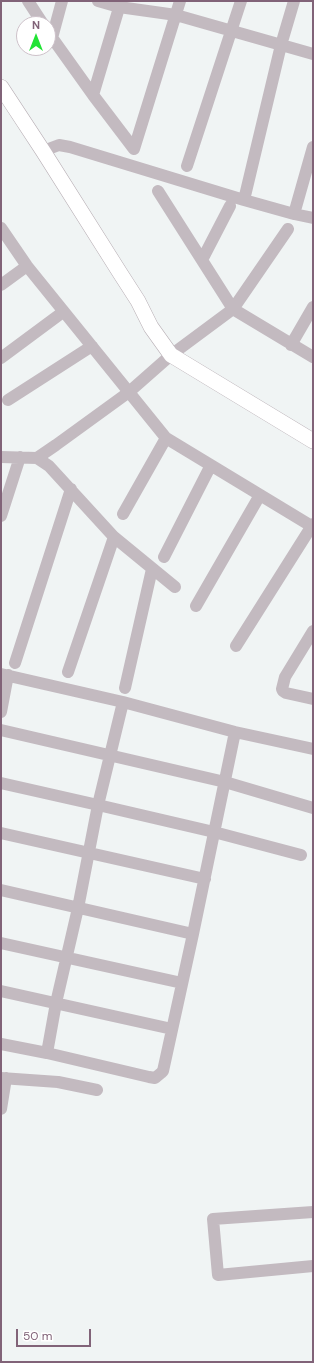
<!DOCTYPE html>
<html>
<head>
<meta charset="utf-8">
<style>
  body { margin:0 }
  #map { position:relative; width:314px; height:1363px; overflow:hidden; background:#f0f4f4; font-family:"DM Sans",sans-serif }
  canvas { display:block }
  .frame { position:absolute; inset:0; border:2px solid #816378; pointer-events:none }
  .north { position:absolute; left:16px; top:16px; width:40px; height:40px; box-sizing:border-box; background:#fff; border:1px solid #cdc1c9; border-radius:50%; rotate:0deg; font-size:11px; font-weight:700; line-height:16px; text-align:center; color:#816378 }
  .north::after { content:''; display:block; margin:auto; width:14px; height:18px; background:#21e335; clip-path:polygon(50% 0,100% 100%,50% 72%,0 100%) }
  .scale { position:absolute; left:16px; top:1329px; width:75px; height:18px; box-sizing:border-box; border:2px solid #816378; border-top:0; padding-left:5px; font-size:12px; line-height:14px; white-space:nowrap; color:#816378; -webkit-text-stroke:3px #fff; paint-order:stroke }
</style>
</head>
<body>
<div id="map">
<canvas width="314" height="1363"></canvas>
<div class="frame"></div>
<div class="north">N</div>
<div class="scale">50 m</div>
</div>
<script>
const g = document.querySelector('canvas').getContext('2d');
g.lineJoin = 'round';
function toPath(rows) {
  const path = new Path2D();
  for (const r of rows) {
    path.moveTo(r[0], r[1]);
    for (let i = 2; i < r.length; i += 2) path.lineTo(r[i], r[i + 1]);
  }
  return path;
}
function trace(path, color, width, dash) {
  g.strokeStyle = color;
  g.lineWidth = width;
  g.lineCap = dash ? 'butt' : 'round';
  g.setLineDash(dash || []);
  g.stroke(path);
}
const major = toPath([
  [1,87,43,151,120,273,138,301,151,327,171,355,313,441]
]);
trace(major, '#b7aeb4', 16);
trace(toPath([
  [28,1,43,24],
  [98,1,119,7,176,15,313,54],
  [48,32,93,95,134,149],
  [52,38,62,1],
  [93,95,121,1],
  [134,149,180,1],
  [43,151,59,145,70,147,244,200,294,214,313,218],
  [187,166,241,1],
  [158,191,233,309,313,357],
  [244,200,281,45,294,1],
  [294,214,313,147],
  [1,228,27,266,166,438,313,527],
  [202,260,230,206],
  [1,285,27,266],
  [291,345,313,307],
  [1,358,63,312],
  [8,400,92,346],
  [1,457,37,458,56,445,129,392,171,355,233,309,288,229],
  [37,458,49,466,114,537,175,587],
  [123,514,166,438],
  [1,516,20,457],
  [164,557,211,465],
  [196,606,260,495],
  [313,631,285,677,282,689,283,691,286,693,313,699],
  [236,646,313,524],
  [15,663,71,489],
  [68,672,114,537],
  [1,674,123,702,235,732,313,749],
  [125,688,152,569],
  [1,712,8,675],
  [1,730,225,782,313,808],
  [1,783,98,805,123,702],
  [1,833,205,879],
  [1,890,193,934],
  [1,943,182,983],
  [1,991,172,1029],
  [1,1044,47,1053,149,1077,155,1078,161,1073,163,1071,193,934,235,732],
  [47,1053,56,1003,78,908,98,805,214,832,301,855],
  [1,1078,58,1082,97,1090],
  [1,1109,6,1078],
  [313,1212,213,1219,218,1275,313,1266]
]), '#c3bac0', 12);
trace(major, '#fff', 15);
</script>
</body>
</html>
